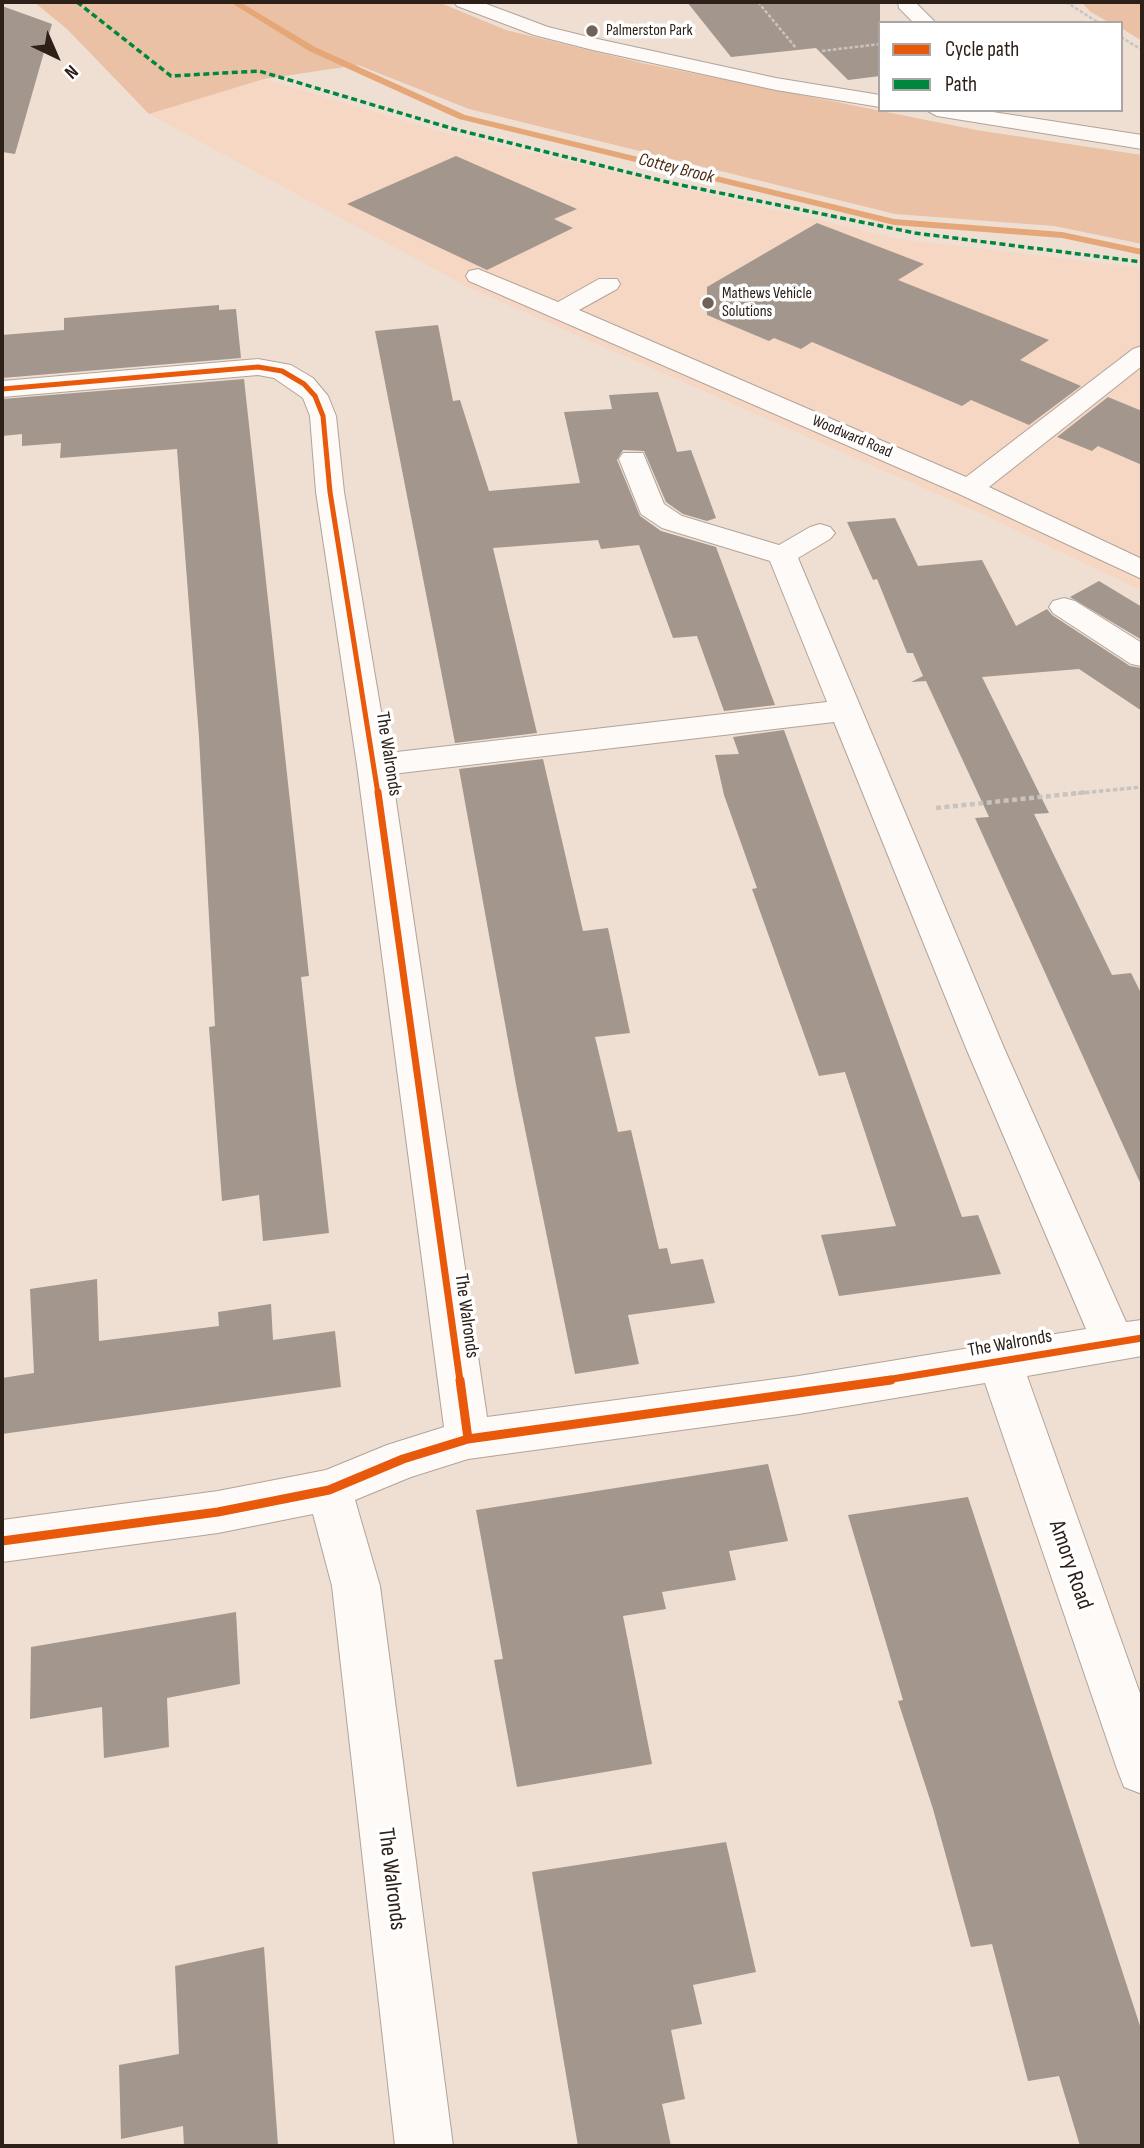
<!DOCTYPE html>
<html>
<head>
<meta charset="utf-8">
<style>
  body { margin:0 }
  #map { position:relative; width:1144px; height:2148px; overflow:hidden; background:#efded2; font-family:"Sofia Sans Condensed",sans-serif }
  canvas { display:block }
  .frame { position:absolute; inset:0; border:4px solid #2c2018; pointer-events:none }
  .legend { position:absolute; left:878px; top:21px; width:245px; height:91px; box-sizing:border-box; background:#fff; border:2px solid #aba6a3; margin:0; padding:9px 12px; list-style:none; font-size:21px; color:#2c2018 }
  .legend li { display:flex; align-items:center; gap:14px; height:35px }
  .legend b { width:35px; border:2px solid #aba6a3 }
  .north { position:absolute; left:21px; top:21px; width:70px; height:70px; -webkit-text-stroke:5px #fff; paint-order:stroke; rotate:136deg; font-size:19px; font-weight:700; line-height:28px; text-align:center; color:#2c2018 }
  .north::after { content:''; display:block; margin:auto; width:24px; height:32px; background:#2c2018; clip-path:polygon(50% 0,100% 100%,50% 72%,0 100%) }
</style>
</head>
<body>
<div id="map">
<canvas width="1144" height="2148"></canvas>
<div class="frame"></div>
<ul class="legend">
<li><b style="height:9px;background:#e8590c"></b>Cycle path</li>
<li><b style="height:9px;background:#00873e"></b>Path</li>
</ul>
<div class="north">N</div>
</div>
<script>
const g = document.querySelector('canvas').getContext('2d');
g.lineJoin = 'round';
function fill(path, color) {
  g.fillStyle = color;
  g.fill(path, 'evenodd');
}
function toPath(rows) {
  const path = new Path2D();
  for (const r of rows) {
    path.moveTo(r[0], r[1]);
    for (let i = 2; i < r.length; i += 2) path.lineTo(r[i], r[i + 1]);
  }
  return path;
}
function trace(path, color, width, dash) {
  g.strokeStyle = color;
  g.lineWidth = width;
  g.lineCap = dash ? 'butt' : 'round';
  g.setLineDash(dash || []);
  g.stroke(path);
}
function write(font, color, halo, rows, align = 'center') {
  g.font = font + ' "Sofia Sans Condensed",sans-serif';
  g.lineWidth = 7;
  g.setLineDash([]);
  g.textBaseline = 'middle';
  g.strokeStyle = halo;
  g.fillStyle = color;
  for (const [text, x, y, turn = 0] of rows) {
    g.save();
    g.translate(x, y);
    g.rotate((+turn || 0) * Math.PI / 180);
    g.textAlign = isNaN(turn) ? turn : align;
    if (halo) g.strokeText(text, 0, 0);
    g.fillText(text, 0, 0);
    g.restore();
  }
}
fill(toPath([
  [264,79,445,133,900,239,1142,268,1142,591,978,512,468,287,149,114]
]), '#f5d7c3');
fill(toPath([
  [34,2,438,2,506,30,642,63,976,130,1142,155,1142,244,1054,226,895,214,469,109,358,65,264,79,149,114,67,29],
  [1081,2,1142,2,1142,41,1121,28,1121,23,1110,23,1091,12]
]), '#eac1a4');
fill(toPath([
  [230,2,240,2,315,47,465,115,894,219,1062,232,1142,249,1142,255,1062,238,894,225,459,119,309,51,230,2]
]), '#e5a777');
fill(toPath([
  [687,2,880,2,880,76,848,80,816,48,731,57],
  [2,6,52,24,15,154,2,152],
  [456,156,577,209,554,219,573,228,487,270,347,204],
  [817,223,924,264,898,280,1049,340,1020,360,1081,386,1029,425,971,400,962,406,812,342,801,349,774,338,769,341,707,315,707,287],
  [219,305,219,310,236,309,241,358,2,378,2,335,64,330,64,318],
  [438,325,453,401,460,400,489,491,580,483,564,412,612,409,609,395,658,392,677,452,691,450,716,518,707,521,683,514,666,502,644,451,623,450,617,460,640,516,661,531,716,547,775,705,724,711,697,636,673,638,639,545,601,549,598,540,493,548,537,733,455,743,375,331],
  [244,379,309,976,301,977,329,1233,263,1241,259,1195,222,1201,209,1027,215,1026,199,737,177,449,60,458,61,443,22,446,22,434,2,436,2,399],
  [1108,397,1142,411,1142,465,1098,446,1092,451,1057,437],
  [895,518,918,566,982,560,1016,626,1047,609,1052,615,1130,666,1142,668,1142,711,1079,669,982,677,1049,813,1034,814,1112,975,1131,973,1142,995,1142,1187,975,818,989,817,926,681,911,682,923,676,913,653,907,653,877,579,873,580,847,522],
  [1099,581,1142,607,1142,640,1070,597],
  [784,730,962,1217,978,1215,1001,1274,839,1296,821,1235,896,1226,845,1072,819,1076,752,889,757,888,724,795,715,755,739,754,733,737],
  [543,759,583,931,608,928,630,1033,595,1037,618,1132,631,1130,659,1249,667,1248,671,1264,703,1259,715,1303,628,1315,639,1364,575,1374,517,1090,459,769],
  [97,1279,99,1341,219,1326,218,1312,271,1304,273,1340,335,1331,341,1387,2,1434,2,1378,34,1373,30,1289],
  [768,1464,788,1541,729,1551,736,1580,662,1592,666,1609,623,1616,652,1764,517,1787,494,1660,503,1659,476,1510],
  [968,1497,1142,2032,1142,2146,1080,2146,1059,2076,1028,2081,992,1944,971,1947,933,1809,898,1701,903,1700,848,1515],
  [236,1612,240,1684,167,1698,169,1747,104,1758,102,1707,30,1719,31,1647],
  [726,1842,756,1972,693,1985,702,2024,671,2030,685,2099,662,2104,671,2146,578,2146,532,1872],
  [264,1947,278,2146,184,2146,183,2126,121,2139,119,2065,179,2054,175,1966]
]), '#a3968d');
const minor = toPath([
  [454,2,481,2,548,27,593,38,776,78,880,95,880,107,776,90,593,50,534,35,457,6,454,2],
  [898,2,915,2,936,23,914,23,899,8,898,2],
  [926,110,980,110,1142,135,1142,149,937,116,926,110],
  [478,269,558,302,599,279,617,279,620,284,617,289,579,310,966,477,1133,349,1142,346,1142,366,989,487,1142,559,1142,579,959,494,469,281,466,276,469,271,478,269],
  [258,359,291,365,313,378,328,396,336,416,344,492,388,753,827,702,770,561,662,528,641,514,619,459,623,453,643,453,664,504,682,516,779,545,810,527,820,524,830,527,835,533,830,539,798,558,1004,1048,1126,1322,1142,1320,1142,1356,1027,1376,1142,1699,1142,1794,1124,1787,1117,1769,985,1383,799,1414,468,1459,411,1477,355,1500,380,1586,453,2146,395,2146,332,1586,313,1514,218,1533,2,1562,2,1520,218,1491,326,1470,387,1445,444,1427,357,765,316,492,310,416,303,398,274,378,258,375,2,397,2,381,258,359],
  [834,722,966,1048,1086,1329,799,1376,487,1417,392,774,834,722],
  [1064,598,1075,601,1142,643,1142,666,1131,664,1053,613,1049,607,1053,601,1064,598]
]);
trace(minor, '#b1a49a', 2);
trace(toPath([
  [758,2,796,48],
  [1066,2,1099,23],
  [1121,37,1142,50],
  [822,51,880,44]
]), '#c9c3be', 2.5, [3.5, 2]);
trace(toPath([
  [1071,794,1142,787]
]), '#c9c3be', 3.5, [4.5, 2.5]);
trace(toPath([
  [936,808,1088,792]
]), '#c9c3be', 4.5, [5, 3.5]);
fill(minor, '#fdfaf8');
trace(toPath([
  [77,2,171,76,259,71,454,129,671,183,915,233,1142,262]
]), '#00873e', 3.5, [6, 3.5]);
trace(toPath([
  [2,389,258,367,282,371,304,384,315,396,323,416,330,492,378,794]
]), '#e8590c', 5);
trace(toPath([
  [378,792,460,1381],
  [880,1381,1142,1338]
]), '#e8590c', 7);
trace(toPath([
  [460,1380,468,1439],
  [2,1541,218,1512,329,1490,403,1459,468,1439,891,1380]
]), '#e8590c', 9);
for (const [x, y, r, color] of [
  [592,31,7,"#706259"],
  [708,303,7,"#706259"]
]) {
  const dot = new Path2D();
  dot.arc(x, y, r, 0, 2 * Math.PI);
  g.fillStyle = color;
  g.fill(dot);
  trace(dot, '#fff', 2.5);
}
write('16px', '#2c2018', '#fff', [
  ["Palmerston Park",606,31],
  ["Mathews Vehicle",722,294],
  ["Solutions",722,312]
], 'left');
write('16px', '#2c2018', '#fff', [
  ["Woodward Road",852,437,23]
]);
write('italic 18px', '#4d2c12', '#fff', [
  ["Cottey Brook",676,169,14]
]);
write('19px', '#2c2018', '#fff', [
  ["The Walronds",388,754,81],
  ["The Walronds",466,1316,82],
  ["The Walronds",1010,1344,-10]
]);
write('23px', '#2c2018', '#fff', [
  ["Amory Road",1070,1565,71],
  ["The Walronds",391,1879,83]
]);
</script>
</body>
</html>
